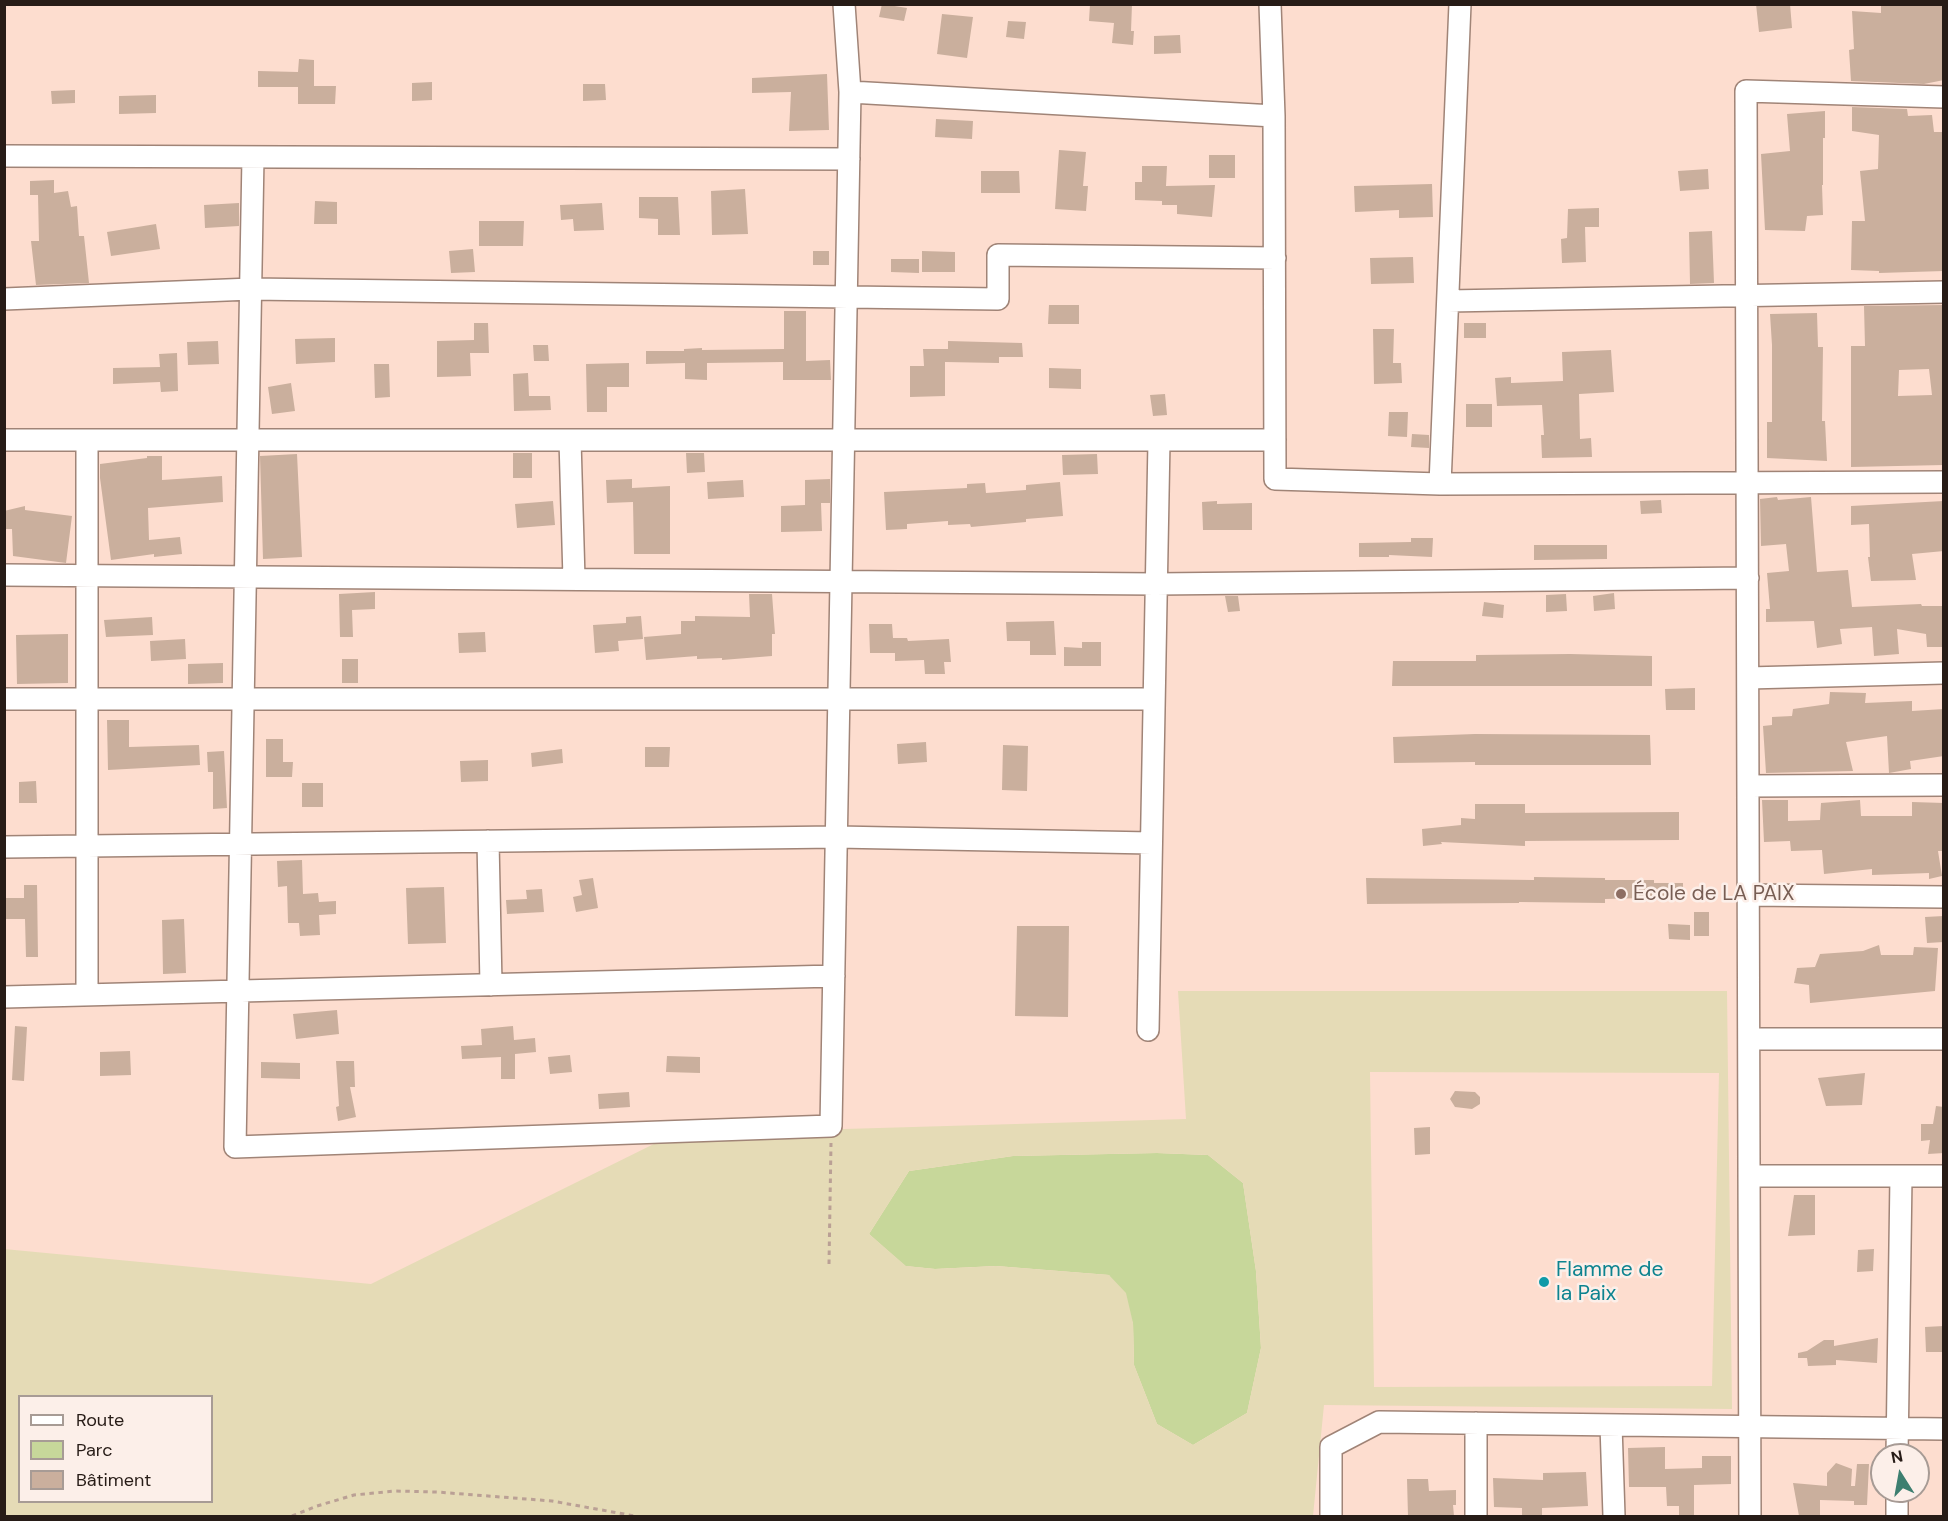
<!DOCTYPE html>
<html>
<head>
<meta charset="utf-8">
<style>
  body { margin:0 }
  #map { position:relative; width:1948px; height:1521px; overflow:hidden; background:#fdddcf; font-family:"DM Sans",sans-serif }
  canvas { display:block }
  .frame { position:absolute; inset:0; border:6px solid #271c17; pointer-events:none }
  .legend { position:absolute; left:18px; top:1395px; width:195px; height:108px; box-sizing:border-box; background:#fcefe9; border:2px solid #a79b95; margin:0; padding:8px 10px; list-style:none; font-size:18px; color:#271c17 }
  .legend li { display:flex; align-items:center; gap:12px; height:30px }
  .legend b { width:30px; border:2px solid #a79b95 }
  .north { position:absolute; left:1870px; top:1443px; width:60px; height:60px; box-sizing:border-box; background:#fcefe9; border:2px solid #a79b95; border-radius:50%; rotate:349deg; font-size:16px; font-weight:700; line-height:24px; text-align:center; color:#271c17 }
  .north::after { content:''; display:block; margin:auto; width:21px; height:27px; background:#3d7f70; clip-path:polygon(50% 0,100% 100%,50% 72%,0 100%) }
</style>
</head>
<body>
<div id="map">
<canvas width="1948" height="1521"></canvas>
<div class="frame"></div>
<ul class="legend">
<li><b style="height:8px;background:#fff"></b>Route</li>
<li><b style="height:16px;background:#c7d79a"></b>Parc</li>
<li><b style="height:16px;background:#caaf9d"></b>Bâtiment</li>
</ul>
<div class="north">N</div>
</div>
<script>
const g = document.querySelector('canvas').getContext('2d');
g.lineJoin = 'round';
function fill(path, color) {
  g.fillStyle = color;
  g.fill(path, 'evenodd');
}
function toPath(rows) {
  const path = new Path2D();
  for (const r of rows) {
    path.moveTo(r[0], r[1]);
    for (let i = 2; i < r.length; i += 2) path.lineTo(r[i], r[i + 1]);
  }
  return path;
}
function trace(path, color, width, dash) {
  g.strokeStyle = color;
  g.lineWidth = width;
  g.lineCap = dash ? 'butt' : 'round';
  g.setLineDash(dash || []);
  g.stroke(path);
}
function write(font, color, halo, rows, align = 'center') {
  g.font = font + ' "DM Sans",sans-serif';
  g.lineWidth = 5;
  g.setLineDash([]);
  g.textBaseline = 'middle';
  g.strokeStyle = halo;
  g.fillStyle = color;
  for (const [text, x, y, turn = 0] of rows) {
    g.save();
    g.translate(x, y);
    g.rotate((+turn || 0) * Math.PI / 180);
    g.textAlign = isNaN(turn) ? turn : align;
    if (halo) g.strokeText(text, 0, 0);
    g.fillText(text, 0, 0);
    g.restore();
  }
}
fill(toPath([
  [1157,1153,1208,1155,1243,1183,1256,1271,1261,1348,1247,1413,1193,1445,1157,1424,1134,1365,1133,1323,1109,1275,996,1266,935,1269,905,1266,869,1234,909,1171,1013,1156]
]), '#c7d79a');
fill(toPath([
  [1178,991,1727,991,1732,1409,1324,1405,1313,1516,5,1516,4,1249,371,1284,674,1134,1186,1119],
  [1370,1072,1719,1073,1712,1386,1374,1387],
  [1157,1153,1208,1155,1243,1183,1256,1271,1261,1348,1247,1413,1193,1445,1157,1424,1134,1365,1133,1323,1126,1293,1109,1275,996,1266,935,1269,906,1266,869,1234,909,1171,1013,1156],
  [20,1396,212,1396,212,1502,20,1502]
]), '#e5dbb6');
fill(toPath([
  [882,4,907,8,904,21,879,17],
  [1090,4,1132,4,1131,31,1134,31,1133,45,1112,43,1114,23,1089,21],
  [1756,4,1790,4,1792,28,1759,32],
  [1881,4,1944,4,1944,80,1924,84,1851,81,1849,50,1854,49,1852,11,1881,13],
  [942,14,973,17,967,58,937,54],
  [1008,21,1026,22,1024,39,1006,37],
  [1180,35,1181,53,1154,54,1154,36],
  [299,59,314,60,314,86,336,86,335,104,298,104,298,87,258,87,258,71,298,72],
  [827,74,829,130,789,131,791,92,752,93,752,78],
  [432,82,432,100,412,101,412,83],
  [583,84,605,84,606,100,583,101],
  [75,90,75,103,52,104,51,91],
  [156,95,156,113,119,114,119,96],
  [1852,107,1907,109,1908,116,1932,115,1934,132,1944,132,1944,271,1879,273,1879,271,1851,270,1852,221,1865,221,1860,171,1878,169,1879,135,1852,131],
  [1825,111,1825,138,1823,138,1823,185,1822,185,1823,215,1807,216,1805,231,1765,230,1761,154,1790,151,1787,114],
  [936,119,973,121,972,139,935,137],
  [1059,150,1086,152,1083,186,1088,186,1086,211,1055,209],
  [1209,155,1235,155,1235,178,1209,178],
  [1142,166,1167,166,1166,186,1215,185,1212,217,1177,214,1177,205,1162,205,1162,201,1135,200,1135,182,1142,182],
  [1708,169,1709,189,1680,191,1678,171],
  [981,171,1019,171,1020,193,981,193],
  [54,180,54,193,68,191,71,207,77,206,79,236,84,236,89,283,36,285,31,241,39,241,38,195,30,195,30,181],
  [1432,184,1433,217,1399,218,1399,210,1355,212,1354,186],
  [745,189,748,234,712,235,711,191],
  [639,197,678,197,680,235,658,235,658,219,639,218],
  [315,201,337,202,337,224,314,224],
  [239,203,239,226,205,228,204,205],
  [602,203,604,230,574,231,573,219,561,220,560,205],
  [1599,208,1599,227,1585,227,1586,262,1562,263,1561,239,1567,238,1568,209],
  [479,221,524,221,523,246,479,246],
  [156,224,160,249,111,256,107,232],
  [1712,231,1714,283,1690,284,1689,232],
  [473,249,475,272,451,273,449,251],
  [813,251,829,251,829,265,813,265],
  [922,251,955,252,955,272,922,272],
  [1413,257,1414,283,1371,284,1370,258],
  [891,259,919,259,919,273,891,272],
  [1049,305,1079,305,1079,324,1048,324],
  [1944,305,1944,465,1851,467,1851,346,1865,346,1864,306],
  [1929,369,1932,395,1898,396,1899,370],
  [784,311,806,311,806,361,830,360,831,380,783,380,783,362,707,363,707,380,685,379,685,363,646,364,646,351,684,351,684,349,702,348,702,350,784,349],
  [1817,313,1818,347,1823,347,1822,421,1825,421,1827,461,1767,458,1767,422,1772,422,1772,345,1770,314],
  [474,323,488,323,489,353,470,353,471,376,437,377,437,341,474,340],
  [1464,323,1486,323,1486,338,1464,338],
  [1373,329,1394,329,1393,363,1401,363,1402,383,1374,384],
  [335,338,335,362,296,364,295,339],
  [218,341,219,364,188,365,187,342],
  [948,341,1022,343,1023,357,999,357,999,363,945,362,945,396,910,397,910,366,924,366,923,349,948,349],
  [533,345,548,345,549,361,534,361],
  [1611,350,1614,392,1579,394,1580,439,1591,438,1592,457,1542,458,1541,435,1544,435,1542,405,1497,406,1495,378,1511,377,1511,383,1563,381,1562,352],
  [177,353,178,391,161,392,160,382,113,384,113,368,160,367,159,354],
  [629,363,629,387,607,387,607,412,587,412,586,364],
  [374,364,389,364,390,397,375,398],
  [1049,368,1081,369,1081,389,1049,388],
  [528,373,529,396,550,396,551,410,514,411,513,374],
  [291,383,295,411,272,414,268,387],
  [1165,394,1167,415,1153,416,1150,395],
  [1466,404,1492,404,1492,427,1466,427],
  [1389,412,1408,412,1407,437,1388,436],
  [1412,434,1429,435,1429,448,1411,447],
  [513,453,532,453,532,478,513,478],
  [686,453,704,453,705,472,687,473],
  [297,454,302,557,263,559,260,456],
  [1097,454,1098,474,1063,475,1062,455],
  [147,456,162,456,162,480,222,476,223,502,148,508,149,540,180,537,182,554,154,557,154,554,111,560,100,478,100,464,147,458],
  [632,479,632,488,670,486,670,554,634,554,633,502,607,503,606,480],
  [830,479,830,503,821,503,822,531,781,532,781,506,805,505,805,480],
  [743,480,744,497,708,499,707,482],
  [1060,482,1063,516,1026,519,1026,522,971,527,970,524,948,525,948,521,907,524,907,529,886,530,884,492,967,488,967,484,985,483,986,493,1026,490,1026,485],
  [1777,497,1778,500,1811,497,1817,572,1848,570,1852,607,1921,604,1922,606,1944,606,1944,647,1927,647,1926,634,1897,629,1899,654,1874,656,1872,627,1840,629,1842,644,1817,648,1814,621,1766,622,1766,609,1770,609,1767,573,1789,571,1786,544,1761,546,1760,499],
  [1661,500,1662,513,1641,514,1640,501],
  [553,501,555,525,517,528,515,504],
  [1217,501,1217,504,1252,503,1252,530,1203,530,1202,502],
  [1944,501,1944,551,1912,554,1916,580,1871,581,1868,557,1870,557,1869,524,1851,525,1851,506],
  [25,506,25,510,72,516,66,563,13,556,12,529,4,529,4,511],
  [1411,538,1433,538,1432,557,1389,555,1389,557,1359,557,1359,543,1411,542],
  [1534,545,1607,545,1607,559,1534,560],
  [375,592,375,609,352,610,353,637,340,637,339,594],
  [1614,593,1615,609,1594,611,1593,596],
  [749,594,772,594,775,634,772,634,772,656,722,660,722,658,697,659,697,656,646,660,644,637,681,634,681,621,695,621,695,616,750,617],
  [1566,594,1567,611,1546,612,1546,595],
  [1225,596,1238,596,1240,611,1228,612],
  [1484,602,1504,605,1503,618,1482,616],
  [641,616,643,639,618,641,619,651,595,653,593,625,626,623,626,617],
  [152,617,153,635,106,637,104,620],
  [1054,621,1056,655,1030,655,1030,641,1007,641,1006,622],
  [869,624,892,624,893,638,907,638,908,641,949,639,951,662,944,662,945,674,925,674,924,660,895,661,895,653,870,653],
  [485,632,486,652,459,653,458,633],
  [68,634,68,683,17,684,16,635],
  [185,639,186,659,151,661,150,641],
  [1082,642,1101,642,1101,666,1064,666,1064,647,1082,648],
  [1570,654,1652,656,1652,686,1392,686,1393,661,1476,661,1476,655],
  [342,659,358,659,358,683,342,683],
  [223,663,223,683,188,684,188,664],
  [1695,688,1695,710,1666,710,1665,689],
  [1830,692,1866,693,1865,703,1912,701,1912,711,1944,709,1944,756,1910,761,1911,769,1889,773,1887,736,1846,742,1853,771,1766,773,1763,726,1772,725,1772,717,1792,716,1793,709,1829,704],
  [107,720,129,720,129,747,199,745,200,765,108,770],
  [1475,734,1650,735,1651,765,1475,765,1475,762,1394,763,1393,737],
  [266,739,283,739,283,762,293,762,292,777,266,777],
  [926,742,927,762,898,764,897,744],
  [1003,745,1028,746,1027,791,1002,790],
  [645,747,670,747,669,767,645,767],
  [562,749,563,763,532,767,531,753],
  [224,751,227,808,213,809,213,772,208,772,207,752],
  [488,760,488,781,461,782,460,761],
  [36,781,37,803,19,803,19,782],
  [302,783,323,783,323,807,302,807],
  [1762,800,1788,800,1788,821,1820,820,1821,803,1860,800,1861,816,1912,816,1912,802,1944,803,1944,851,1938,851,1942,876,1929,879,1929,873,1872,875,1872,869,1824,874,1822,850,1791,851,1790,841,1764,842],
  [1475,804,1525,804,1525,813,1679,812,1679,840,1525,841,1525,846,1441,842,1442,844,1423,846,1422,829,1461,825,1461,818,1475,819],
  [302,860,303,894,318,893,319,902,336,901,336,914,319,915,320,935,300,936,299,923,288,923,287,886,278,887,277,861],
  [1534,877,1605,878,1605,880,1654,880,1654,883,1683,883,1683,897,1605,899,1605,903,1519,902,1519,903,1367,904,1366,878,1534,880],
  [593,878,598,908,576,912,573,897,582,895,579,880],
  [24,885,37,885,38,957,26,957,25,919,4,919,4,898,24,898],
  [444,887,446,943,408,944,406,888],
  [542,889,544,912,507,914,506,900,527,899,526,890],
  [1694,912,1709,912,1709,936,1694,936],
  [1944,916,1944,942,1927,943,1925,917],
  [184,919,186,973,163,974,162,920],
  [1668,924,1690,925,1690,940,1669,939],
  [1017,926,1069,926,1068,1017,1015,1016],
  [1879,945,1881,955,1913,955,1914,947,1938,948,1935,991,1810,1003,1809,985,1794,983,1797,968,1815,967,1820,954,1863,951],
  [337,1010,339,1034,296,1039,293,1014],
  [15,1026,27,1027,24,1081,12,1080],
  [513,1026,514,1040,535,1038,536,1052,515,1054,515,1079,501,1079,501,1057,462,1059,461,1046,482,1045,481,1029],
  [130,1051,131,1075,100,1076,100,1052],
  [570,1055,572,1072,550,1074,548,1057],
  [667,1056,700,1057,700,1073,666,1072],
  [336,1061,354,1061,355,1087,350,1087,356,1117,338,1121,336,1107,339,1106],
  [261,1062,300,1063,300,1079,261,1078],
  [1865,1073,1862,1105,1826,1106,1818,1078],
  [1455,1091,1475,1092,1480,1097,1480,1104,1472,1109,1455,1107,1450,1099],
  [629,1092,630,1107,599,1109,598,1094],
  [1936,1106,1944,1107,1944,1153,1928,1154,1930,1140,1921,1141,1921,1124,1933,1124],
  [1430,1127,1430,1154,1415,1155,1414,1128],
  [1794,1195,1815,1195,1815,1235,1788,1236],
  [1874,1249,1873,1271,1857,1272,1858,1250],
  [1944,1326,1944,1352,1926,1352,1925,1327],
  [1878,1338,1877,1363,1836,1360,1836,1365,1808,1366,1807,1358,1798,1358,1798,1353,1807,1351,1824,1340,1834,1340,1834,1346],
  [1665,1447,1665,1469,1702,1468,1702,1456,1731,1456,1731,1484,1694,1485,1694,1516,1679,1516,1679,1506,1667,1506,1666,1487,1629,1487,1628,1448],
  [1836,1463,1852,1469,1851,1486,1855,1486,1857,1464,1869,1464,1867,1505,1854,1505,1854,1501,1820,1500,1820,1516,1799,1516,1793,1483,1827,1486,1827,1473],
  [1586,1472,1588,1506,1542,1508,1542,1516,1522,1516,1522,1508,1494,1507,1493,1478,1543,1480,1543,1473],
  [1407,1479,1428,1479,1429,1491,1456,1490,1456,1505,1453,1505,1454,1516,1408,1516]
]), '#caaf9d');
const minor = toPath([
  [1270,4,1274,116,1275,479,1440,484,1944,482],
  [850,92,1274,116],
  [4,156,849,159],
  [253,157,235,1147,831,1126,850,92,844,4],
  [4,299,251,289,998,299,998,255,1275,258],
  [1448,301,1944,292],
  [4,440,1275,440],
  [570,440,574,579],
  [1440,484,1460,4],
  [4,575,1156,584,1748,578],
  [1748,678,1944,673],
  [4,699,1154,699],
  [1748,786,1944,785],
  [488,841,491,985],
  [4,847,837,837,1151,843],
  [1749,895,1944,897],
  [87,995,87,440],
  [4,997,834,976],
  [1148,1030,1159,441],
  [1749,1039,1944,1039],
  [1750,1176,1944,1176],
  [1476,1423,1476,1516],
  [1611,1425,1614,1516],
  [1897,1455,1901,1176],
  [1331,1516,1331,1447,1379,1422,1944,1429],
  [1750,1516,1746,91,1944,97],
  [1897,1516,1897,1491]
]);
trace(minor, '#a08477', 24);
trace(toPath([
  [829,1264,831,1143],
  [292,1516,317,1506,354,1495,395,1491,437,1492,552,1501,635,1516]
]), '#baa095', 3, [4.5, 4.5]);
trace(minor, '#fff', 21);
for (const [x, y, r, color] of [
  [1621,894,6,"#8d6e63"],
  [1544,1282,6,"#0f9aa8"]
]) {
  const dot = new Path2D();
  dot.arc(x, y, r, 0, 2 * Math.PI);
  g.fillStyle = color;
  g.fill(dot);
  trace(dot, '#fcefe9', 2);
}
write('21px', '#785e54', '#fcefe9', [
  ["École de LA PAIX",1633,894]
], 'left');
write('21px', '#0d838f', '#fcefe9', [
  ["Flamme de",1556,1270],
  ["la Paix",1556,1294]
], 'left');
</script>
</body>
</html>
